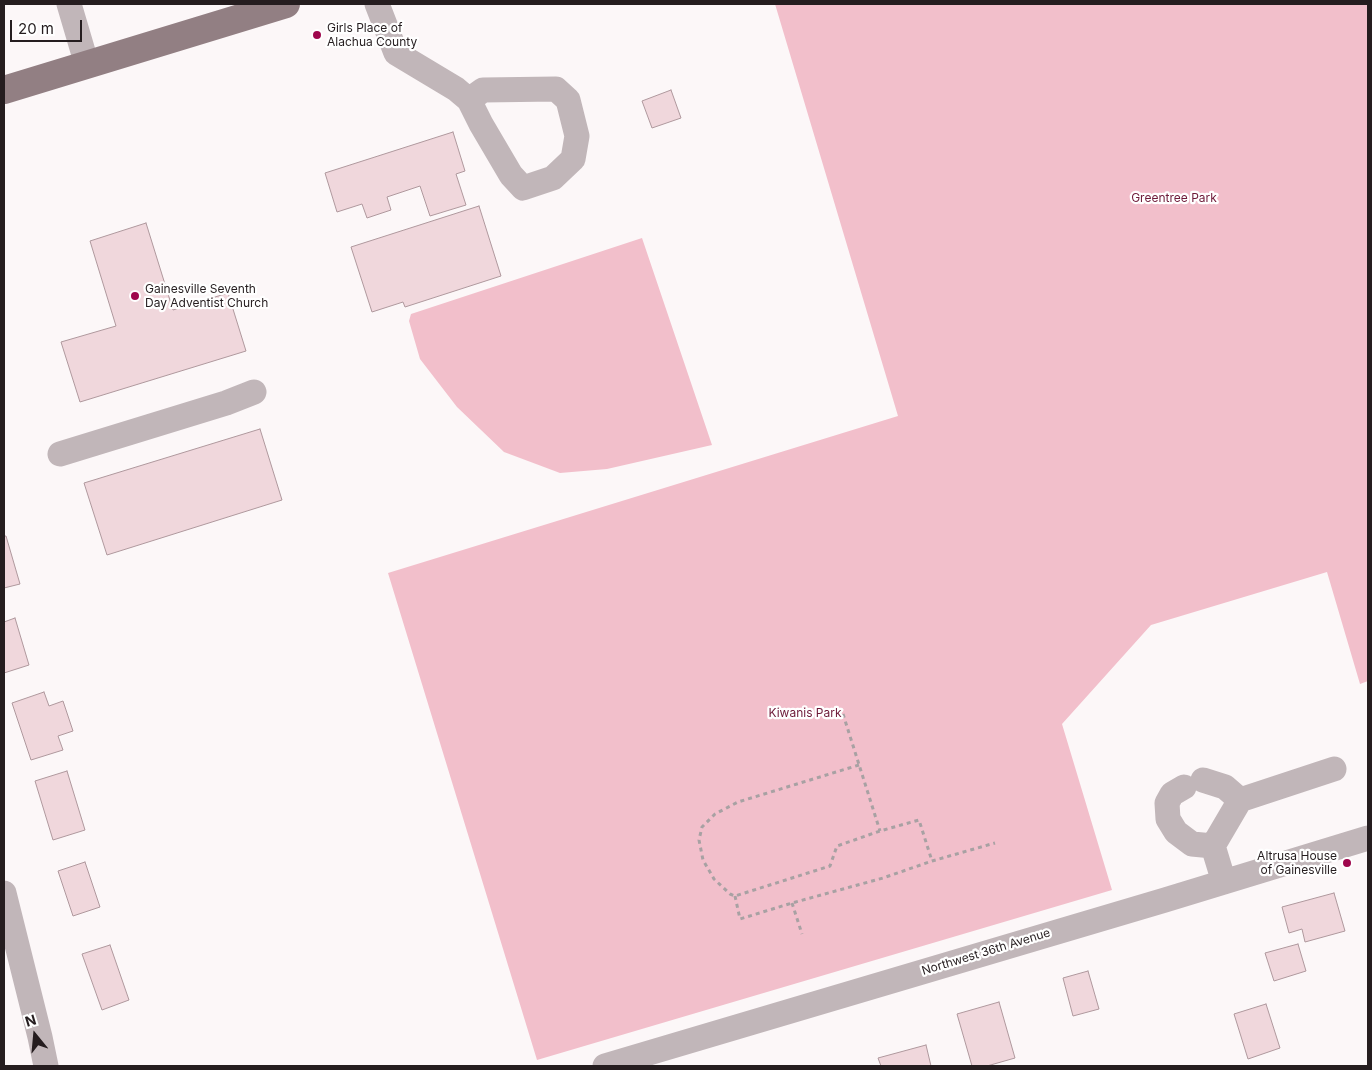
<!DOCTYPE html>
<html>
<head>
<meta charset="utf-8">
<style>
  body { margin:0 }
  #map { position:relative; width:1372px; height:1070px; overflow:hidden; background:#fcf7f8; font-family:Inter,sans-serif }
  canvas { display:block }
  .frame { position:absolute; inset:0; border:5px solid #251d1f; pointer-events:none }
  .north { position:absolute; left:10px; top:1010px; width:50px; height:50px; -webkit-text-stroke:4px #fff; paint-order:stroke; rotate:343deg; font-size:14px; font-weight:700; line-height:20px; text-align:center; color:#251d1f }
  .north::after { content:''; display:block; margin:auto; width:18px; height:22px; background:#251d1f; clip-path:polygon(50% 0,100% 100%,50% 72%,0 100%) }
  .scale { position:absolute; left:10px; top:20px; width:72px; height:22px; box-sizing:border-box; border:2px solid #251d1f; border-top:0; padding-left:6px; font-size:15px; line-height:18px; white-space:nowrap; color:#251d1f; -webkit-text-stroke:4px #fff; paint-order:stroke }
</style>
</head>
<body>
<div id="map">
<canvas width="1372" height="1070"></canvas>
<div class="frame"></div>
<div class="north">N</div>
<div class="scale">20 m</div>
</div>
<script>
const g = document.querySelector('canvas').getContext('2d');
g.lineJoin = 'round';
function fill(path, color) {
  g.fillStyle = color;
  g.fill(path, 'evenodd');
}
function toPath(rows) {
  const path = new Path2D();
  for (const r of rows) {
    path.moveTo(r[0], r[1]);
    for (let i = 2; i < r.length; i += 2) path.lineTo(r[i], r[i + 1]);
  }
  return path;
}
function trace(path, color, width, dash) {
  g.strokeStyle = color;
  g.lineWidth = width;
  g.lineCap = dash ? 'butt' : 'round';
  g.setLineDash(dash || []);
  g.stroke(path);
}
function write(font, color, halo, rows, align = 'center') {
  g.font = font + ' Inter,sans-serif';
  g.lineWidth = 4.5;
  g.setLineDash([]);
  g.textBaseline = 'middle';
  g.strokeStyle = halo;
  g.fillStyle = color;
  for (const [text, x, y, turn = 0] of rows) {
    g.save();
    g.translate(x, y);
    g.rotate((+turn || 0) * Math.PI / 180);
    g.textAlign = isNaN(turn) ? turn : align;
    if (halo) g.strokeText(text, 0, 0);
    g.fillText(text, 0, 0);
    g.restore();
  }
}
fill(toPath([
  [775,4,1368,4,1368,681,1360,684,1327,572,1151,625,1062,724,1112,890,537,1060,388,573,898,416],
  [642,238,712,445,607,469,560,473,504,452,457,407,420,359,409,321,411,314]
]), '#f2bfcb');
const building = toPath([
  [671,90,681,118,652,128,642,101,671,90],
  [453,132,465,171,456,174,466,205,430,216,420,186,387,197,391,210,367,218,362,204,337,212,325,173,453,132],
  [479,206,501,276,405,307,403,302,372,312,351,247,479,206],
  [146,223,173,310,228,293,246,351,80,402,61,342,116,326,90,241,146,223],
  [260,429,282,500,107,555,84,483,260,429],
  [4,536,6,536,20,584,4,588,4,536],
  [15,618,29,665,4,673,4,622,15,618],
  [44,692,49,706,63,701,73,731,58,736,63,750,31,760,12,703,44,692],
  [67,771,85,830,53,840,35,781,67,771],
  [85,862,100,907,73,916,58,871,85,862],
  [1334,893,1345,931,1305,942,1302,929,1289,933,1282,907,1334,893],
  [1298,944,1306,971,1274,981,1265,953,1298,944],
  [110,945,129,1000,102,1010,82,954,110,945],
  [1088,971,1099,1009,1073,1016,1063,978,1088,971],
  [999,1002,1015,1058,987,1066,972,1066,957,1014,999,1002],
  [1266,1004,1280,1048,1248,1059,1234,1014,1266,1004],
  [926,1045,931,1066,881,1066,878,1058,926,1045]
]);
fill(building, '#f0d7dc');
trace(building, '#af989d', 1);
trace(toPath([
  [843,714,880,831],
  [859,765,738,802,715,814,702,827,699,840,703,860,714,879,730,894,735,896,830,866,837,846,880,831,919,820,932,861],
  [735,896,740,919,792,903,883,878,932,861,995,843],
  [792,903,802,934]
]), '#a8a1a3', 3, [4, 4]);
trace(toPath([
  [69,4,87,65],
  [377,4,396,53,456,89,469,100,481,124,511,175,523,188,553,178,573,159,577,136,568,100,556,89,483,90,469,100],
  [60,454,226,403,254,392],
  [1203,780,1225,787,1240,800],
  [1184,787,1172,794,1167,803,1168,819,1176,832,1192,844,1213,846],
  [1224,882,1213,846,1240,800,1334,769],
  [4,893,40,1037,46,1066],
  [605,1066,1165,900,1368,838]
]), '#c1b6b9', 25);
trace(toPath([
  [4,90,286,4]
]), '#927f83', 28);
for (const [x, y, r, color] of [
  [317,35,5,"#9f074d"],
  [135,296,5,"#9f074d"],
  [1347,863,5,"#9f074d"]
]) {
  const dot = new Path2D();
  dot.arc(x, y, r, 0, 2 * Math.PI);
  g.fillStyle = color;
  g.fill(dot);
  trace(dot, '#fff', 2);
}
write('12px', '#251d1f', '#fff', [
  ["Girls Place of",327,28],
  ["Alachua County",327,42],
  ["Gainesville Seventh",145,289],
  ["Day Adventist Church",145,303],
  ["Altrusa House",1337,856,"right"],
  ["of Gainesville",1337,870,"right"]
], 'left');
write('12px', '#6d1938', '#fff', [
  ["Greentree Park",1174,198],
  ["Kiwanis Park",805,713]
]);
write('12px', '#251d1f', '#fff', [
  ["Northwest 36th Avenue",986,952,-17]
]);
</script>
</body>
</html>
